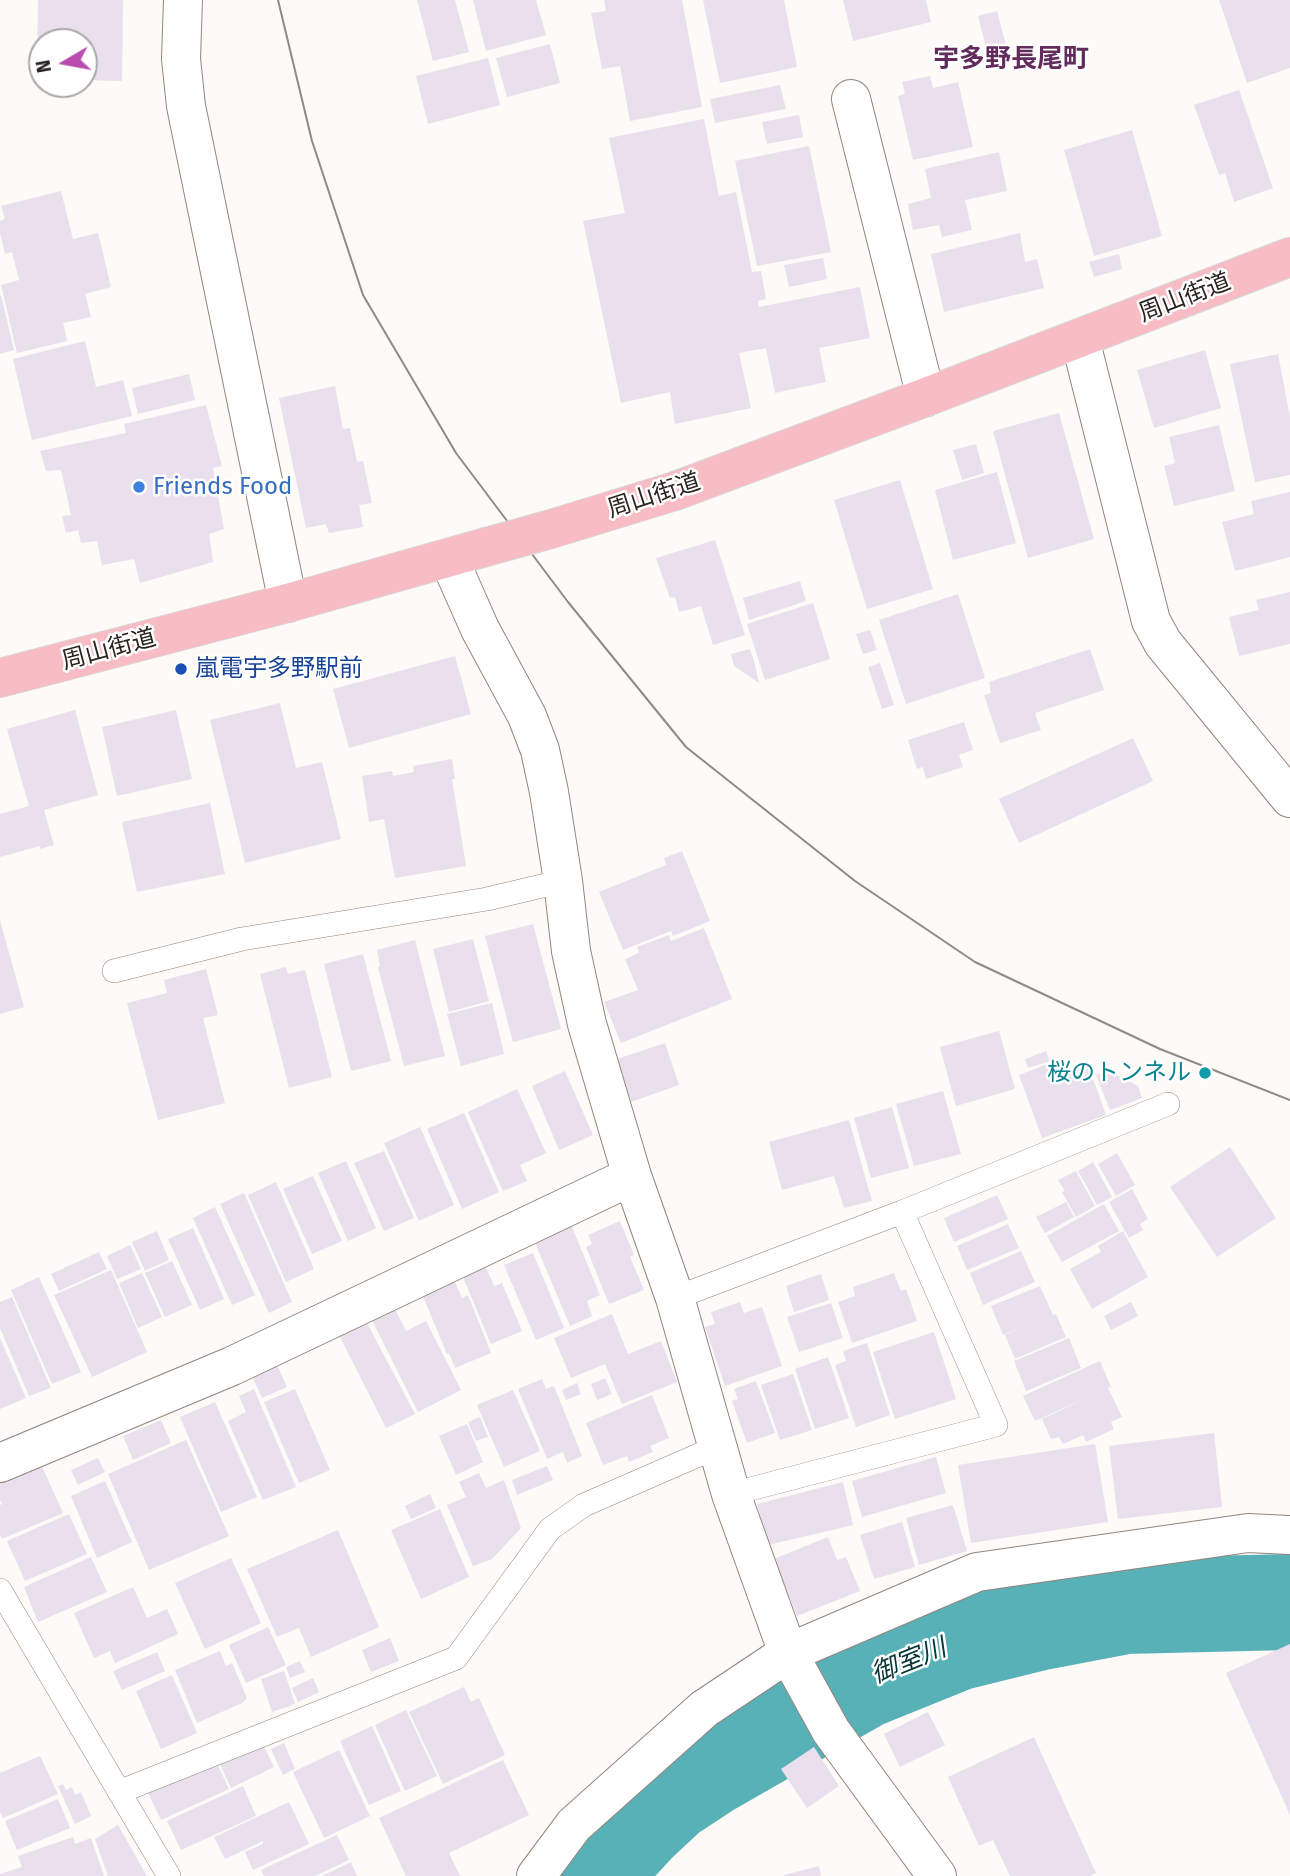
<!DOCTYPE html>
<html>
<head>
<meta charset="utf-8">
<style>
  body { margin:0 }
  #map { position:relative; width:1290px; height:1876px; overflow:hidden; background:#fdfaf8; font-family:"Fira Sans",sans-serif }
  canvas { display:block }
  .north { position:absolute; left:28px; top:28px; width:70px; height:70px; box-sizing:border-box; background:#fff; border:2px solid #aaa7a7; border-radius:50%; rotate:260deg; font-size:19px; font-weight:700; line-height:28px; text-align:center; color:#2a2422 }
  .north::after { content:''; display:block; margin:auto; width:24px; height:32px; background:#b84dae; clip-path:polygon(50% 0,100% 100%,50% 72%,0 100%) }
</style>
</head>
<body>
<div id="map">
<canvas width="1290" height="1876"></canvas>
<div class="north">N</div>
</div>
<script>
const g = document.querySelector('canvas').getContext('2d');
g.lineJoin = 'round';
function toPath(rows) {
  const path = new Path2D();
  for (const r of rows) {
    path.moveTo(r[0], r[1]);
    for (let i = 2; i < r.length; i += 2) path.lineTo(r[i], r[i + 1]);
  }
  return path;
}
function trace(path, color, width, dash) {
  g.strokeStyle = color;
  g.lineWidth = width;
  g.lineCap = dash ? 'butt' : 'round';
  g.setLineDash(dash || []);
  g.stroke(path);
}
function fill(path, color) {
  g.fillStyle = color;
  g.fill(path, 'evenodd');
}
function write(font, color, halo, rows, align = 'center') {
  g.font = font + ' "Fira Sans","Noto Sans JP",sans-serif';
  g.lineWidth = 5;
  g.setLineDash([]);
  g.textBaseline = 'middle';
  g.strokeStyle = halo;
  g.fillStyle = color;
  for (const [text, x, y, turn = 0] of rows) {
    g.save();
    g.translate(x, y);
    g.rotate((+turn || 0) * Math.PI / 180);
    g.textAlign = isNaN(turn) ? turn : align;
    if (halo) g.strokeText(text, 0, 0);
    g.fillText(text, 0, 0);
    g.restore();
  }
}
trace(toPath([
  [590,1876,638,1824,669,1795,710,1768,862,1681,956,1643,1041,1622,1125,1606,1290,1602]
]), '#58b1b7', 96);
fill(toPath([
  [38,0,123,0,122,81,84,80,84,42,42,42,42,80,37,80],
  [417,0,455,0,469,52,433,61],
  [473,0,536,0,546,35,486,51],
  [604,0,682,0,702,107,630,121,620,66,602,69,591,13,606,11],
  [703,0,784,0,797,67,720,83],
  [843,0,926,0,931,22,853,41],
  [1219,0,1290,0,1290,68,1247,83],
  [997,11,1007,49,988,55,978,16],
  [550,44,560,83,507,97,496,58],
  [488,58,500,105,428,124,416,76],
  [930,76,933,88,958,82,973,147,913,160,898,96,905,94,902,82],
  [780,85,786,109,715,123,710,99],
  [1239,90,1273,188,1234,202,1225,173,1219,175,1194,105],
  [799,115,803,137,767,144,762,122],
  [704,119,719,196,736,192,752,272,761,271,766,299,758,301,759,307,860,287,870,338,819,348,826,382,775,393,766,348,739,353,751,408,675,424,670,392,621,403,583,221,625,213,609,138],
  [1132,130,1162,236,1094,256,1064,150],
  [809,146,831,252,757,266,735,161],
  [999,152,1007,191,965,200,972,230,942,237,939,225,913,230,908,204,931,198,925,169],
  [61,191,73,239,98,233,111,287,85,294,91,317,63,323,67,341,17,353,1,285,19,280,12,252,5,254,0,233,0,221,5,219,1,206],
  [1020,233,1025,262,1037,259,1044,288,944,312,931,254],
  [1119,254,1122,269,1094,277,1089,262],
  [823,258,827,279,789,287,784,265],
  [1,295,14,350,0,354,0,296],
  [85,341,96,387,123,380,132,416,32,440,13,359],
  [1205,350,1221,408,1154,428,1137,370],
  [1278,354,1290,417,1290,475,1255,482,1230,364],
  [189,374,195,400,138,414,132,388],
  [335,386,343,429,350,428,357,462,363,461,372,503,359,505,363,527,329,533,326,524,306,528,279,398],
  [206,405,222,466,213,468,224,529,209,534,213,562,140,583,134,559,102,565,97,541,81,543,78,530,66,533,62,516,71,515,61,470,46,471,40,451,126,433,124,424],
  [1059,413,1094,539,1028,558,993,431],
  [1219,425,1235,491,1174,506,1164,466,1175,463,1169,437],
  [976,444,984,473,962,480,953,450],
  [997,472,1016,543,953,560,935,490],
  [900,480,933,589,867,609,834,500],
  [1290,492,1290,557,1235,571,1222,522,1254,514,1251,501],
  [715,540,745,635,713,645,701,606,679,612,675,597,670,598,656,558],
  [800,581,806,601,749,620,743,598],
  [1290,592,1290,644,1239,656,1229,617,1259,610,1256,600],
  [958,594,985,678,906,704,879,620],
  [813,603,830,659,765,680,747,624],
  [870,630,877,650,863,654,856,634],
  [750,649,754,661,759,683,734,666,731,654],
  [1090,649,1104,690,1035,713,1041,730,1000,743,984,695,991,693,989,682],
  [455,656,471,714,349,748,333,689],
  [880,663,894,705,882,709,868,667],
  [280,703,296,768,322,762,341,839,245,863,210,720],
  [75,710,98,795,44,810,54,845,40,849,40,846,0,857,0,814,29,806,7,729],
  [176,710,192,779,117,796,102,727],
  [964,722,973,750,959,755,963,767,926,779,923,767,917,769,908,740],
  [1133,738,1153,781,1019,843,999,799],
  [452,759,455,779,452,779,466,866,395,878,384,819,369,822,362,776,392,771,393,776,414,772,413,766],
  [210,803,225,874,137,892,122,822],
  [682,851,710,921,673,936,671,931,623,950,599,892,666,865,664,858],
  [0,920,24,1007,0,1014],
  [533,924,561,1029,513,1042,485,936],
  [704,928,732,999,621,1043,604,1002,638,990,625,959,639,953,637,947,669,935,671,941],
  [473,939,489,1001,449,1012,433,949],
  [415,940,445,1056,404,1066,378,967,380,966,377,950],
  [363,954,391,1061,351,1071,324,964],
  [286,967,288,974,305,970,332,1077,289,1088,260,974],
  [206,969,218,1015,203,1018,225,1103,158,1120,127,1003,167,993,164,980],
  [492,1003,504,1054,461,1066,447,1014],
  [999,1031,1015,1089,956,1106,940,1047],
  [665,1043,679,1085,631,1102,617,1059],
  [1046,1051,1050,1061,1028,1068,1025,1059],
  [1055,1061,1060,1075,1088,1065,1106,1115,1042,1138,1019,1075],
  [565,1071,593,1135,559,1150,532,1086],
  [1109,1071,1138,1086,1142,1098,1110,1110,1096,1075],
  [517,1089,546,1153,520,1165,527,1181,503,1191,468,1112],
  [943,1091,961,1154,914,1166,896,1104],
  [892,1107,909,1168,871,1178,854,1118],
  [464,1113,499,1192,462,1209,427,1129],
  [849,1120,872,1201,844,1208,834,1176,782,1190,769,1142],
  [420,1127,454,1205,419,1221,384,1143],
  [1230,1147,1276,1218,1217,1257,1170,1187],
  [384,1151,414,1218,384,1231,354,1163],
  [1117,1153,1135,1185,1116,1196,1098,1164],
  [346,1161,376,1228,348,1241,318,1173],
  [1093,1162,1112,1197,1097,1205,1078,1171],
  [1076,1171,1095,1206,1076,1217,1062,1192,1065,1191,1058,1180],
  [313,1176,342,1241,312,1254,283,1189],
  [276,1182,314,1269,286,1282,248,1195],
  [1132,1189,1148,1219,1140,1224,1143,1230,1129,1238,1109,1202],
  [244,1193,292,1302,269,1313,220,1204],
  [997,1195,1008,1219,954,1242,944,1218],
  [1066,1202,1074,1217,1045,1233,1036,1217],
  [1104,1204,1119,1231,1062,1262,1047,1236],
  [215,1207,255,1295,232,1305,193,1218],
  [620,1221,634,1255,630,1257,644,1290,609,1304,586,1247,592,1244,588,1235],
  [570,1222,600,1295,587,1301,592,1316,570,1326,533,1238],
  [1008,1224,1019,1248,967,1270,957,1246],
  [193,1228,224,1299,200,1310,168,1239],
  [157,1231,169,1260,145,1271,132,1242],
  [1123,1231,1148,1277,1092,1309,1070,1269,1101,1252,1098,1246],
  [130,1245,141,1269,117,1279,107,1256],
  [1021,1251,1035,1282,983,1305,970,1273],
  [99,1252,107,1269,59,1291,51,1274],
  [533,1253,564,1328,536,1340,504,1265],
  [172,1261,192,1305,165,1317,145,1273],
  [486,1267,494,1286,502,1283,522,1331,491,1344,463,1277],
  [111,1270,147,1352,92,1377,54,1295],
  [142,1273,162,1317,138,1328,119,1283],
  [894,1273,901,1291,906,1289,917,1321,852,1343,838,1302,855,1296,853,1287],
  [821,1274,829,1300,794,1312,786,1286],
  [39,1277,81,1372,52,1384,11,1290],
  [454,1280,462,1298,468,1295,491,1353,455,1368,449,1353,447,1354,422,1294],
  [1040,1286,1053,1315,1056,1314,1066,1337,1015,1359,1005,1335,1022,1327,1003,1335,991,1306],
  [12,1297,51,1388,29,1396,0,1328,0,1302],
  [740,1302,744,1313,762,1307,782,1366,725,1386,705,1327,715,1324,711,1312],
  [1131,1302,1138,1316,1111,1330,1104,1316],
  [831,1303,843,1338,799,1352,787,1317],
  [395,1309,406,1331,426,1321,461,1390,418,1412,372,1320],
  [612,1314,628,1354,661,1341,677,1382,622,1404,605,1364,571,1378,554,1338],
  [366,1321,415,1414,386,1428,339,1335],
  [934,1332,956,1399,895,1419,873,1352],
  [0,1338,26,1398,0,1409],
  [1069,1338,1081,1368,1026,1391,1014,1361],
  [867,1343,890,1415,856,1427,835,1365,846,1361,843,1351],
  [828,1357,849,1418,815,1429,795,1369],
  [1100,1361,1111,1387,1108,1388,1122,1417,1111,1422,1114,1429,1086,1442,1083,1435,1063,1444,1059,1437,1051,1439,1042,1419,1093,1395,1035,1421,1023,1396],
  [276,1363,287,1387,262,1398,251,1374],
  [793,1374,812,1430,780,1440,761,1385],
  [605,1378,612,1394,597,1400,591,1384],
  [542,1379,546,1389,554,1386,582,1456,567,1463,563,1452,547,1459,518,1389],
  [756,1381,775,1433,747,1443,732,1401,738,1399,734,1389],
  [577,1383,581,1394,566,1400,562,1390],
  [254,1389,296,1487,263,1500,228,1421,246,1412,239,1396],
  [295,1389,330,1470,299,1483,264,1402],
  [513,1390,540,1451,504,1467,477,1405],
  [652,1395,669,1438,650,1446,653,1452,629,1462,627,1456,603,1465,586,1423],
  [215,1402,257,1497,221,1512,180,1417],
  [480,1417,488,1437,476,1441,468,1422],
  [161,1420,171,1443,133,1460,123,1436],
  [467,1424,483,1462,456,1475,439,1436],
  [1214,1433,1222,1507,1118,1519,1109,1446],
  [186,1440,229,1536,149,1570,108,1474],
  [1095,1444,1108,1522,971,1543,958,1465],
  [936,1457,946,1493,862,1517,852,1481],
  [98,1458,105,1472,78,1485,71,1470],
  [41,1464,63,1513,2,1539,0,1535,0,1505,2,1504,0,1500,0,1482],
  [547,1466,553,1480,517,1495,512,1480],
  [479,1473,486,1488,504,1480,521,1528,492,1559,473,1566,447,1505,466,1497,459,1482],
  [105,1481,132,1542,97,1558,71,1496],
  [843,1482,853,1525,768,1545,757,1504],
  [430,1494,436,1508,411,1519,405,1506],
  [953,1505,967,1551,919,1565,906,1518],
  [440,1509,469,1577,421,1599,391,1530],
  [69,1514,87,1554,25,1581,7,1541],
  [902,1522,915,1567,874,1579,860,1535],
  [338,1530,379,1627,311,1657,299,1628,277,1637,247,1569],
  [828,1537,837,1560,846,1557,860,1591,797,1616,774,1559],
  [91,1557,107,1592,38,1622,24,1587],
  [231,1558,261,1623,205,1649,175,1583],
  [133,1587,147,1618,167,1609,178,1634,115,1663,110,1651,94,1658,74,1613],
  [268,1627,286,1665,246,1683,229,1645],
  [390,1638,399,1661,371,1672,362,1650],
  [1290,1644,1290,1815,1226,1673],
  [220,1651,226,1666,232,1663,247,1698,242,1703,197,1723,175,1670],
  [157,1652,165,1671,122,1690,113,1671],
  [300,1661,305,1672,290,1678,286,1667],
  [284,1671,295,1704,272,1712,261,1679],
  [172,1675,197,1733,161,1749,136,1691],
  [313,1678,319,1692,298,1702,292,1688],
  [464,1687,471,1702,479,1698,505,1755,443,1784,409,1712],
  [406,1710,437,1776,405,1791,375,1725],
  [928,1712,945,1745,900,1767,884,1734],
  [372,1726,401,1791,369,1805,340,1741],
  [1034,1737,1096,1873,1090,1876,1010,1876,993,1840,979,1846,948,1777],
  [261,1740,274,1767,231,1788,218,1760],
  [284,1743,295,1769,283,1775,271,1749],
  [814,1747,839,1786,807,1808,781,1769],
  [339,1750,370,1816,324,1838,293,1772],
  [40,1756,58,1794,3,1818,0,1812,0,1773],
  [214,1757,229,1789,161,1820,146,1789],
  [503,1760,529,1815,449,1853,460,1876,406,1876,379,1818],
  [63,1784,66,1790,72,1787,75,1795,81,1792,91,1816,75,1824,58,1786],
  [243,1786,256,1816,181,1850,167,1821],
  [58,1799,70,1828,17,1850,5,1821],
  [289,1802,309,1844,253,1870,245,1852,263,1844,263,1841,225,1859,214,1837],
  [118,1825,147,1876,108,1876,95,1839],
  [337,1835,349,1860,315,1876,264,1876,261,1870],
  [73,1837,75,1844,91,1838,104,1876,0,1876,0,1874,22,1867,18,1856],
  [351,1862,357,1876,322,1876],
  [819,1866,821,1876,784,1876,784,1875]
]), '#e9dfed');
const service = toPath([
  [114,971,242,939,487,899,563,881],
  [675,1298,902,1212,1168,1104],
  [731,1494,996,1425,902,1212],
  [0,1590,169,1876],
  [119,1792,456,1658,550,1529,584,1505,717,1447]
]);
const minor = toPath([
  [183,0,181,59,186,106,288,603],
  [851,99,926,397],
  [1080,339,1151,621,1163,643,1290,798],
  [449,559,480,629,527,716,540,750,549,792,563,881,571,951,587,1024,632,1176,675,1298,731,1494,788,1653,831,1731,937,1876],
  [0,1463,232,1366,632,1176],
  [536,1876,574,1825,704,1709,788,1653,977,1572,1248,1533,1290,1535]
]);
const trunk = toPath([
  [551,529,675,491,926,397,1290,257],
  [0,678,288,603,486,547]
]);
trace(service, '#94847e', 24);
trace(minor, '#94847e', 40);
trace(trunk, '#d9d8d7', 40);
trace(service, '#fff', 23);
trace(minor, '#fff', 38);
trace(trunk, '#f8bcc4', 38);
trace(toPath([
  [278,0,312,141,363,295,456,453,568,602,686,747,855,881,975,962,1160,1049,1290,1100]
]), '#8f8a88', 2);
const trunkBridge = toPath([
  [486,547,551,529]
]);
trace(trunkBridge, '#d9d8d7', 40, []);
trace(trunkBridge, '#f8bcc4', 38);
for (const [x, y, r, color] of [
  [139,487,7,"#3f7fe0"],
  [181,669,7,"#1a4fb4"],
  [1205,1073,7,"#0f9aa8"]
]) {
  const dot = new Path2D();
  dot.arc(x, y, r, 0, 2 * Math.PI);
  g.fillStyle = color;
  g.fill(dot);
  trace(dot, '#fff', 2.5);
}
write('24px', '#2a2422', '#fff', [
  ["周山街道",1185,298,-21],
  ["周山街道",654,496,-18],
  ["周山街道",109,650,-15]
]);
write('24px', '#366cbe', '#fff', [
  ["Friends Food",153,487]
], 'left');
write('24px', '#164399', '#fff', [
  ["嵐電宇多野駅前",195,669]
], 'left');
write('24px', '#0d838f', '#fff', [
  ["桜のトンネル",1191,1073]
], 'right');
write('bold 26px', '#612c5b', '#fff', [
  ["宇多野長尾町",1011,60]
]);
write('italic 26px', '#093638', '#fff', [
  ["御室川",909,1662,-22]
]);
</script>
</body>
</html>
